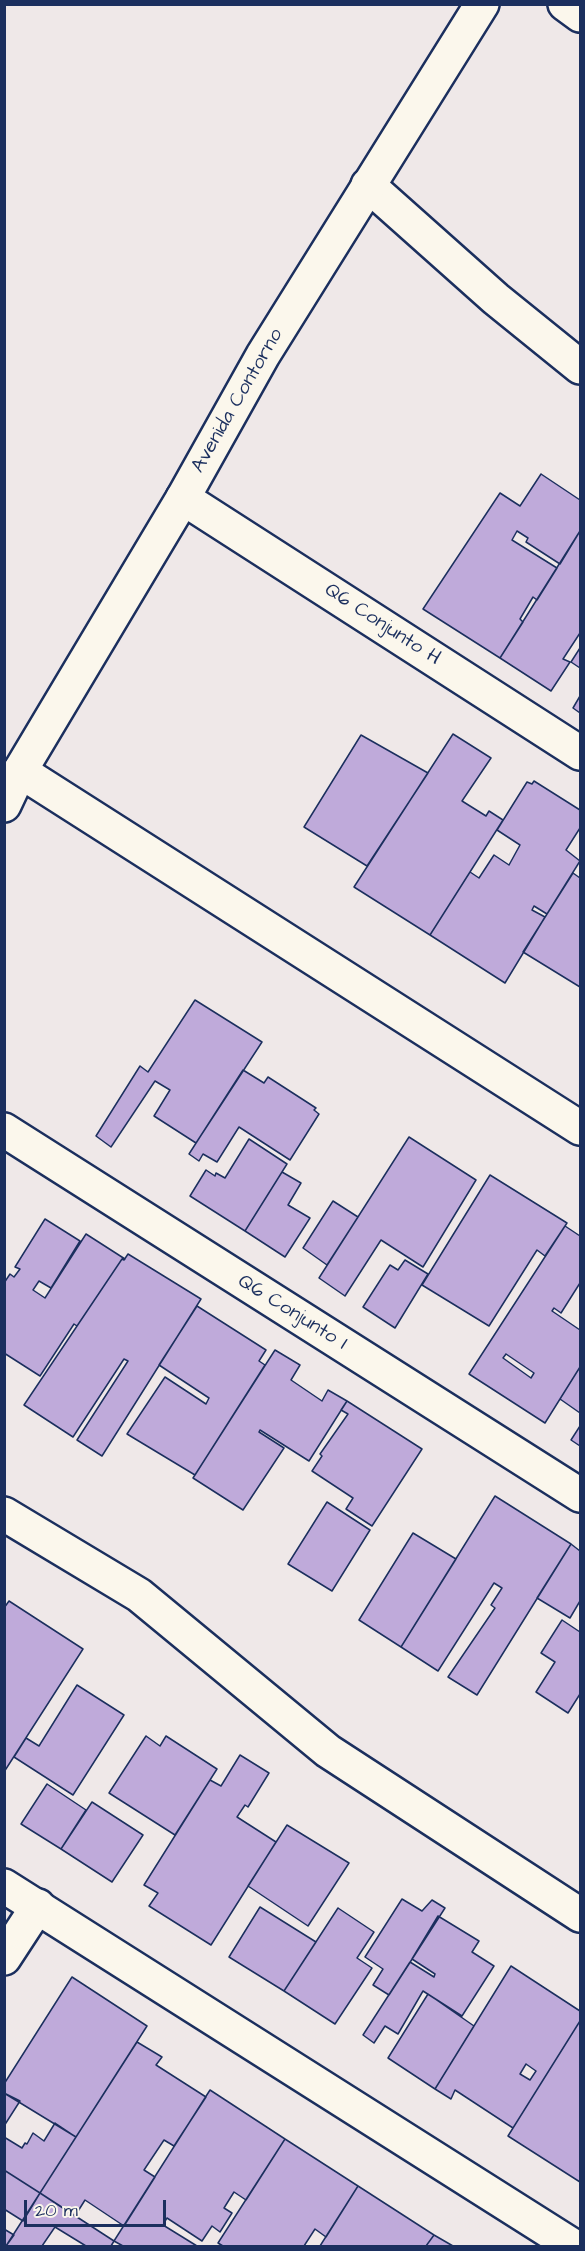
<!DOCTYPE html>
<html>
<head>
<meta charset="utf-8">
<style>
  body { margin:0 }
  #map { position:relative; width:585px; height:2251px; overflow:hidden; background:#efe8e8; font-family:"Architects Daughter",sans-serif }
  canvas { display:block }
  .frame { position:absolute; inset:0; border:6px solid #1b2f5e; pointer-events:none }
  .scale { position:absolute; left:24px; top:2200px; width:142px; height:27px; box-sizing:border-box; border:3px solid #1b2f5e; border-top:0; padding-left:8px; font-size:18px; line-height:21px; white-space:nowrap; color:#1b2f5e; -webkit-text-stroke:4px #fbf7ec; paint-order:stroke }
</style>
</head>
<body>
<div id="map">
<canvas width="585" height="2251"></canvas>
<div class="frame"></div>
<div class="scale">20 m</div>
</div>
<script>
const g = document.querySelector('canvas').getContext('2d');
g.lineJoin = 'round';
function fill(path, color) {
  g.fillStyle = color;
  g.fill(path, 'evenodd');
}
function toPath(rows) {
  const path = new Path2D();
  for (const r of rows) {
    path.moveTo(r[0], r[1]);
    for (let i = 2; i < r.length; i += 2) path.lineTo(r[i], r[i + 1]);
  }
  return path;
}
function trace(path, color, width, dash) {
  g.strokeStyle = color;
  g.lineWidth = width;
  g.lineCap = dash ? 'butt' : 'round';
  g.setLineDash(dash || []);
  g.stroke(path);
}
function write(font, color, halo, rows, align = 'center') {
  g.font = font + ' "Architects Daughter",sans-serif';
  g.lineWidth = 5;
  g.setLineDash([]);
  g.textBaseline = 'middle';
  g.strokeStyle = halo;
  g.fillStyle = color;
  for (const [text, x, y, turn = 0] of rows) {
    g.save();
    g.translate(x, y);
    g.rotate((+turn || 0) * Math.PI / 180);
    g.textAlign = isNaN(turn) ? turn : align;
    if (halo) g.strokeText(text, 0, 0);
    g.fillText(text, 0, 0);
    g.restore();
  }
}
const building = toPath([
  [541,474,580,500,580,531,560,564,526,542,528,538,517,531,512,540,557,568,537,600,533,597,520,619,523,622,500,658,423,609,500,493,520,506,541,474],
  [580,531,580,633,563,659,570,662,551,691,500,658,580,531],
  [580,648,580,668,571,662,580,648],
  [580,696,580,713,573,708,580,696],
  [453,734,491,758,462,801,486,816,489,811,503,820,430,935,354,887,453,734],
  [361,735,428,773,367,866,304,827,361,735],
  [534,781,580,810,580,828,566,850,580,861,547,914,534,906,532,910,545,917,505,983,430,935,470,872,479,878,494,855,509,865,520,845,497,830,527,782,532,784,534,781],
  [573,873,580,878,580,987,523,952,573,873],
  [195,1000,262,1042,196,1143,154,1116,170,1090,155,1081,111,1147,96,1136,140,1066,148,1072,195,1000],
  [243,1070,264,1083,268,1077,316,1108,314,1110,319,1114,290,1160,239,1127,217,1162,203,1154,199,1161,189,1154,243,1070],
  [409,1137,476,1180,423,1267,381,1240,345,1296,319,1278,409,1137],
  [249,1139,287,1164,245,1231,190,1196,206,1170,215,1176,216,1173,225,1178,249,1139],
  [282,1172,301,1183,288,1205,310,1218,285,1257,245,1231,282,1172],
  [490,1175,567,1223,545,1256,537,1250,489,1326,422,1285,490,1175],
  [333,1201,358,1217,327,1265,303,1248,333,1201],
  [45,1219,80,1241,51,1288,39,1281,33,1290,45,1298,86,1234,125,1259,122,1259,77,1326,74,1324,40,1376,4,1353,4,1283,10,1274,14,1277,20,1269,15,1267,45,1219],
  [565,1226,580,1236,580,1283,561,1313,554,1308,552,1311,580,1330,580,1367,545,1423,469,1374,565,1226],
  [506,1354,534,1373,531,1378,503,1358,506,1354],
  [128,1254,201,1299,102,1456,77,1440,128,1361,124,1359,73,1437,24,1405,122,1259,124,1260,128,1254],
  [405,1260,428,1274,395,1328,363,1307,390,1265,398,1270,405,1260],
  [197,1306,266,1350,259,1361,265,1365,195,1475,127,1434,165,1377,206,1404,209,1398,159,1365,197,1306],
  [275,1350,300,1365,291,1380,322,1401,328,1390,347,1401,309,1461,260,1430,259,1432,284,1448,243,1510,193,1478,275,1350],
  [580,1367,580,1413,560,1399,580,1367],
  [347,1401,422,1449,372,1526,346,1509,353,1498,312,1471,322,1456,320,1454,348,1414,341,1410,347,1401],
  [580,1426,580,1446,571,1440,580,1426],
  [495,1496,571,1544,477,1695,448,1677,495,1608,491,1605,502,1588,494,1583,438,1671,401,1647,495,1496],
  [327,1502,370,1530,332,1591,288,1564,327,1502],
  [413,1533,456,1559,401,1647,359,1620,413,1533],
  [571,1544,580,1551,580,1601,570,1618,537,1598,571,1544],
  [9,1601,83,1649,4,1772,4,1608,9,1601],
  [562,1620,580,1632,580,1694,568,1713,536,1692,555,1662,541,1653,562,1620],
  [77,1685,124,1715,73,1795,14,1757,26,1738,39,1746,77,1685],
  [146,1736,160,1746,166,1736,217,1769,175,1835,109,1793,146,1736],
  [240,1755,269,1773,248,1807,245,1805,237,1817,276,1842,211,1945,149,1906,158,1893,144,1885,210,1780,221,1786,240,1755],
  [47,1784,86,1810,61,1849,21,1824,47,1784],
  [92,1802,143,1835,112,1882,61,1849,92,1802],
  [287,1825,349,1863,308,1926,248,1886,287,1825],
  [402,1899,422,1911,432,1900,445,1908,389,1995,373,1985,383,1969,365,1957,402,1899],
  [260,1907,316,1942,284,1991,229,1957,260,1907],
  [338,1908,374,1932,357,1958,372,1968,335,2024,284,1991,338,1908],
  [438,1916,479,1941,472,1952,494,1966,462,2016,423,1991,398,2034,385,2026,374,2043,363,2035,410,1962,434,1977,435,1974,412,1959,438,1916],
  [511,1966,580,2011,580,2021,513,2128,455,2090,451,2099,435,2089,511,1966],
  [526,2064,536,2071,530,2080,520,2074,526,2064],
  [72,1977,147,2026,76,2137,4,2093,4,2084,72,1977],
  [428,1994,474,2026,435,2089,388,2058,428,1994],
  [580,2021,580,2182,508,2136,580,2021],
  [137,2042,162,2057,156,2065,206,2097,174,2146,164,2140,144,2170,155,2177,124,2226,85,2200,75,2216,40,2193,137,2042],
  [210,2090,285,2139,246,2200,234,2192,224,2208,232,2213,220,2232,212,2226,202,2241,167,2218,163,2225,197,2246,123,2246,114,2241,210,2090],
  [4,2093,20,2101,4,2126,4,2093],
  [55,2123,76,2137,40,2193,4,2170,4,2137,22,2148,25,2143,27,2144,33,2133,44,2141,55,2123],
  [285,2139,358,2186,326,2237,315,2229,304,2246,223,2246,218,2243,285,2139],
  [4,2170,40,2193,23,2221,4,2209,4,2170],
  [358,2186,434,2235,426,2246,320,2246,358,2186],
  [40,2193,114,2241,111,2246,86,2246,55,2227,42,2246,6,2246,40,2193],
  [4,2229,14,2235,6,2246,4,2246,4,2229],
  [434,2235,453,2246,426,2246,434,2235]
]);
fill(building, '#bfaada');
trace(building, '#1b2f5e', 1.5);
const minor = toPath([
  [565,4,580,15],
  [368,185,496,299,580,367],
  [183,498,580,753],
  [20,771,580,1128],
  [4,1130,580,1495],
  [4,1514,139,1595,328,1751,580,1915],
  [4,1958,38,1906]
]);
const tertiary = toPath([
  [4,805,20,771,183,498,263,355,482,4],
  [4,1886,573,2246]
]);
trace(minor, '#1b2f5e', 38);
trace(tertiary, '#1b2f5e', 38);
trace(minor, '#fbf7ec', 33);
trace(tertiary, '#fbf7ec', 33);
write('20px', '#1b2f5e', '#fbf7ec', [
  ["Avenida Contorno",238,401,-60],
  ["Q6 Conjunto H",382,625,33],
  ["Q6 Conjunto I",292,1313,32]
]);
</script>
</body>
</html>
